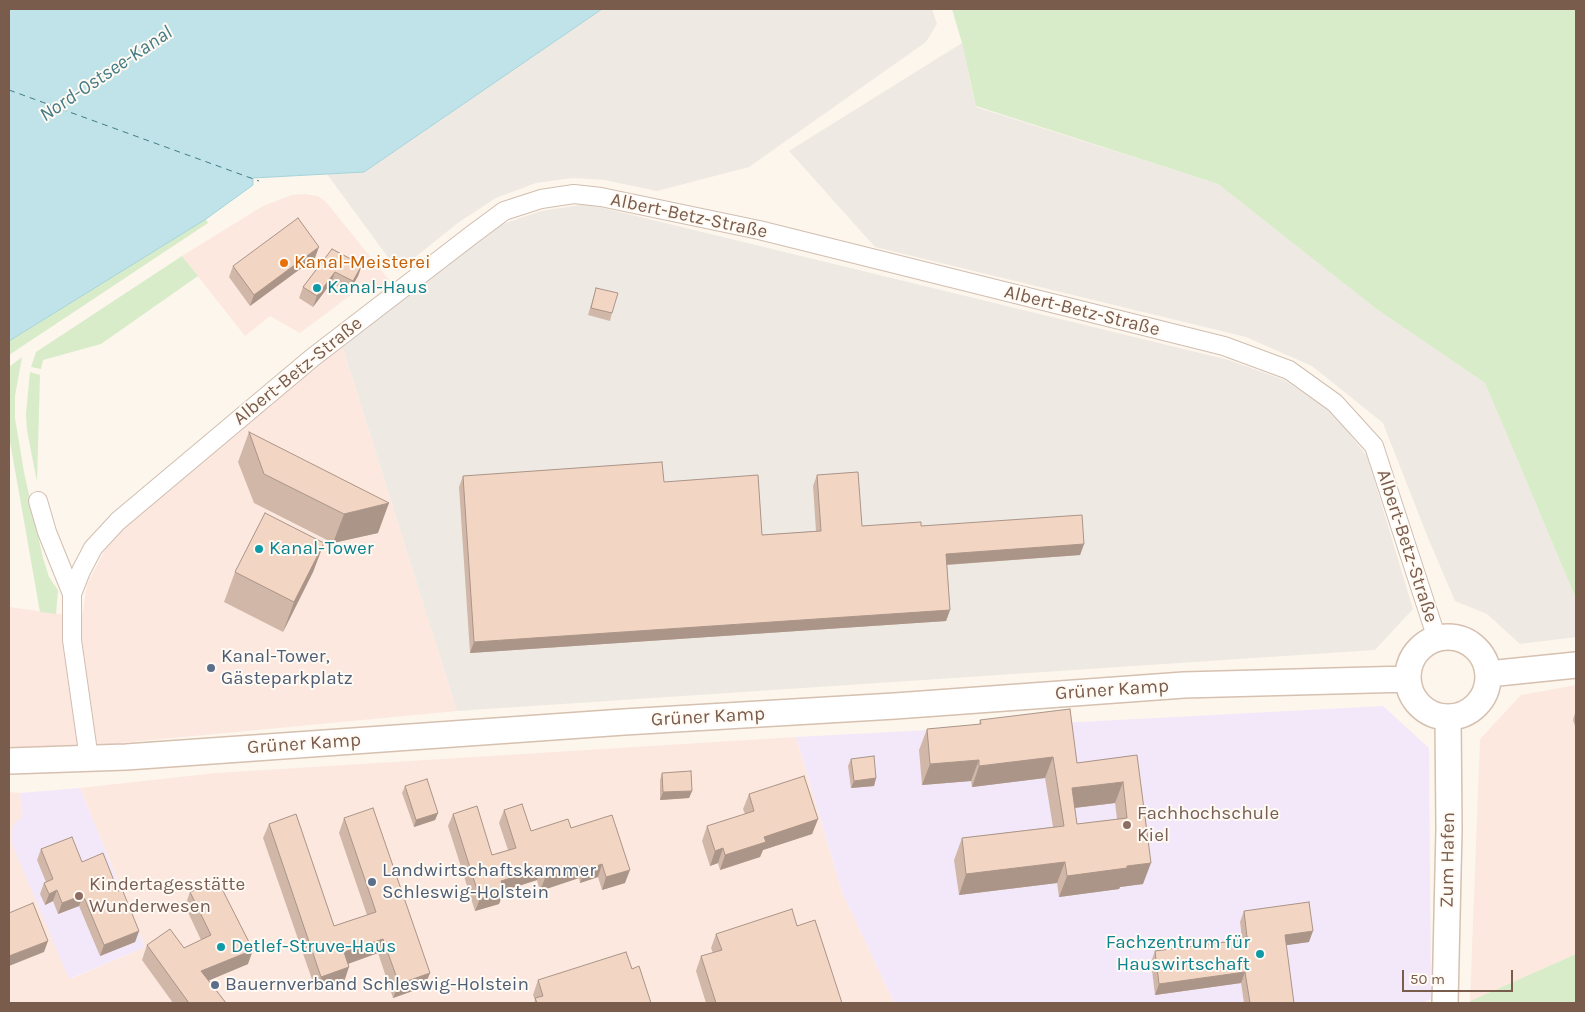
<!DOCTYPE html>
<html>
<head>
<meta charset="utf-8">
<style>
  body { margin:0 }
  #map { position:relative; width:1585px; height:1012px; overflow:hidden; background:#fdf6ec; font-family:Karla,sans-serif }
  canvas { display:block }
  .frame { position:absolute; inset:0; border:10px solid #7a5c4d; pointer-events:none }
  .scale { position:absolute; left:1402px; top:970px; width:111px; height:22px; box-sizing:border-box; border:2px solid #7a5c4d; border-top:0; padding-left:6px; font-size:15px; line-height:18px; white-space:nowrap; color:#7a5c4d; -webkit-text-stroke:4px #fffaf3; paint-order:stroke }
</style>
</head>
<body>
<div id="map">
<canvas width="1585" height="1012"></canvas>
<div class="frame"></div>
<div class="scale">50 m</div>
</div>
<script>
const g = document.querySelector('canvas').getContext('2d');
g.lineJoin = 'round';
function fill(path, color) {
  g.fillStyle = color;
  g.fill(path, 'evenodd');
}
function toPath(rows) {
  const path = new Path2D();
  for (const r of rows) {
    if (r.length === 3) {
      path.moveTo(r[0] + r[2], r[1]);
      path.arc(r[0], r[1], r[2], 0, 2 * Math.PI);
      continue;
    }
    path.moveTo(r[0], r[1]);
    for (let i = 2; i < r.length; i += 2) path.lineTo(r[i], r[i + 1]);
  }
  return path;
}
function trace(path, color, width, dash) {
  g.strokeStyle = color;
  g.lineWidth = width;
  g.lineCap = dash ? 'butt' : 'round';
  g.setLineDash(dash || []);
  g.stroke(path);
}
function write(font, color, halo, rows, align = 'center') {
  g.font = font + ' Karla,sans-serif';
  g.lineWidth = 4;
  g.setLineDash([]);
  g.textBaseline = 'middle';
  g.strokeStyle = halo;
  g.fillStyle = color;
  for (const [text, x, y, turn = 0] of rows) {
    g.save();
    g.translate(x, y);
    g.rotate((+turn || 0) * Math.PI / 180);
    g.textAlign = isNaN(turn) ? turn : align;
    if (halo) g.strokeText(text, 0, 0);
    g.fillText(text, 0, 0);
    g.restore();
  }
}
fill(toPath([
  [305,194,318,196,327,203,389,280,372,292,367,283,300,333,270,316,245,336,182,256,263,206,292,195],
  [342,345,457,711,110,744,9,751,9,607,82,617,87,584,113,535],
  [1576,685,1576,954,1470,1001,1480,739,1521,695],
  [796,737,842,892,894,1003,9,1003,9,792,20,793,22,817,70,979,145,947,80,788,216,773]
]), '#fde8e0');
fill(toPath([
  [602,9,932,9,937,24,926,42,749,167,657,191,604,180,573,178,536,183,496,198,459,222,398,271,327,174,364,172],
  [962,43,976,107,1218,184,1375,308,1485,383,1576,599,1576,637,1520,644,1487,614,1455,601,1428,538,1383,423,1312,366,1246,337,875,247,789,151],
  [587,204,1229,360,1284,380,1333,413,1367,456,1413,609,1375,650,457,711,342,345,497,226,541,211]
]), '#efe9e4');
fill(toPath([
  [1383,706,1429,748,1431,999,1422,1003,894,1003,842,892,796,737],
  [80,788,145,947,69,979,12,844,11,834,14,824,22,817,20,793]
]), '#f3e8fa');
fill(toPath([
  [952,9,1576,9,1576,599,1485,383,1375,308,1218,184,976,106,962,43],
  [206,219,208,223,9,355,9,341],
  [182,256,198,276,101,344,43,360,41,369,31,367,36,352],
  [22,357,15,396,15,418,24,472,43,558,49,577,58,590,56,614,40,612,9,436,9,367],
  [30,372,40,375,37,482,27,430,26,414],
  [1576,954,1576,1003,1470,1003,1470,1001]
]), '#d8ecc9');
const water = toPath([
  [9,9,602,9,364,172,253,178,253,185,206,219,9,341,9,9]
]);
fill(water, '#bfe3e8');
trace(water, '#a5d3da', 1);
trace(toPath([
  [9,90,259,181]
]), '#437c86', 1, [6, 5]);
const street = toPath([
  [38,501,47,532,72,594],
  [89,759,72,640,72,594,81,571,93,548,118,521,312,358,473,234,504,211,541,199,574,194,601,197,759,230,1224,346,1289,370,1335,403,1374,446,1437,639]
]);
const secondary = toPath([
  [1448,677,40],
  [1488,674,1576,665],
  [9,761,126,757,624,722,895,706,1184,685,1408,679],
  [1445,1003,1449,829,1448,717]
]);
trace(street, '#d1beb0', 20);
trace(secondary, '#d6c0b0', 28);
trace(street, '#fff', 18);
trace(secondary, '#fff', 25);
fill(toPath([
  [332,249,362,265,358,276,349,292,331,283,313,307,299,298,303,287],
  [315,258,250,306,229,277,233,266],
  [596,288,612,313,610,321,588,315],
  [249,432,378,533,333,543,254,503,238,462],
  [817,475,862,526,921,526,1084,544,1080,555,947,565,950,610,946,621,470,653,459,487,463,476,664,482,762,535,816,531,813,486],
  [324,543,313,572,283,632,224,602,235,572],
  [1576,710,1576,729,1573,720],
  [980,720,1077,763,1137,755,1143,884,1120,887,1119,889,1059,897,1057,883,959,895,954,860,962,838,1053,827,1045,778,972,787,971,781,922,785,919,750,927,729,979,725],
  [1115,803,1117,819,1077,824,1075,808],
  [851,759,876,778,874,786,851,788,848,766],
  [662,773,692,791,689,798,660,800,660,780],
  [405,786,438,813,435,820,414,827,402,793],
  [749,794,818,819,812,834,763,850,760,857,720,870,718,863,710,866,702,841,707,826,745,814,743,809],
  [504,810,531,831,571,828,625,883,602,890,598,877,580,883,579,878,540,891,537,880,504,891,499,904,475,911,448,826,453,814,492,855,508,850,499,823],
  [344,818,430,973,424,987,393,998,378,953,348,964,344,982,316,991,263,838,269,824,334,926,367,915,339,833],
  [41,849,82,862,118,891,139,931,135,942,100,956,79,906,58,914,53,901,45,905,40,894,44,883,46,882,37,860],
  [190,892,248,964,209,980,226,1003,173,1003,142,960,147,945,184,948,201,940,185,906],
  [1244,911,1309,942,1286,945,1294,1003,1244,1003,1241,983,1155,995,1151,962,1155,951,1240,940,1241,938,1242,938,1240,922],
  [797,926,842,1003,706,1003,696,971,701,956,713,953,711,948,716,934],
  [632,969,651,1003,534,1003,535,1000,533,995,538,980]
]), '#d1b7a8');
fill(toPath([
  [319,247,315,258,250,306,254,295],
  [362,265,358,276,349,292,353,281],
  [335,272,331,283,313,307,317,296],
  [389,503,378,533,333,543,344,514],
  [324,543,313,572,283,632,294,602],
  [1084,544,1080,555,942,565,946,554],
  [950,610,946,621,470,653,474,642],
  [1053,757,1045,778,972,787,979,766],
  [979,760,971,781,922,785,930,764],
  [876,778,874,786,851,788,854,781],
  [1123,782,1115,803,1065,809,1072,788],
  [692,791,689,798,660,800,663,792],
  [438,813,435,820,414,827,416,820],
  [818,819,812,834,763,850,760,857,720,870,725,855,764,837],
  [723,848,718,863,710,866,715,851],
  [1065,862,1057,883,959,895,966,874],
  [1151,863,1143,884,1120,887,1119,889,1059,897,1067,876,1127,866],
  [602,864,598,877,580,883,585,870],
  [583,866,579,878,540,891,545,878],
  [542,868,537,880,496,893,501,881],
  [630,870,625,883,602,890,606,877],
  [57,890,53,901,45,905,49,894],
  [504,891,499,904,475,911,480,899],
  [83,895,79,906,58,914,62,903],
  [139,931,135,942,100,956,104,945],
  [1313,931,1309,942,1281,946,1285,935],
  [383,939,378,953,339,967,344,952],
  [48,941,44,952,9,966,9,956],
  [253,950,248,964,196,986,201,971],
  [349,967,344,982,316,991,321,977],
  [1245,972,1241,983,1155,995,1159,984],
  [430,973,424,987,393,998,399,984]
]), '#aa9588');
const building = toPath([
  [298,218,319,247,254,295,233,266,298,218],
  [332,249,362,265,353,281,335,272,317,296,303,287,332,249],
  [596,288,618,293,612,313,591,308,596,288],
  [249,432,389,503,344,514,264,474,249,432],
  [662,462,664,482,758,475,762,535,821,531,817,475,858,472,862,526,921,522,921,526,1082,515,1084,544,946,554,950,610,474,642,463,476,662,462],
  [265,513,324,543,294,602,235,572,265,513],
  [1070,709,1077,763,1137,755,1151,863,1127,866,1127,868,1067,876,1065,862,966,874,962,838,1064,826,1053,757,979,766,979,760,930,764,927,729,981,724,980,720,1070,709],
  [1123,782,1127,818,1077,824,1072,788,1123,782],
  [874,756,876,778,854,781,851,759,874,756],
  [691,771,692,791,663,792,662,773,691,771],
  [804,776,818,819,764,837,766,842,725,855,723,848,715,851,707,826,754,811,749,794,804,776],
  [427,779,438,813,416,820,405,786,427,779],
  [522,804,531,831,568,819,571,828,612,815,630,870,606,877,602,864,585,870,583,866,545,878,542,868,501,881,504,891,480,899,453,814,477,806,492,855,516,848,504,810,522,804],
  [373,808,430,973,399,984,383,939,344,952,349,967,321,977,269,824,296,814,334,926,376,912,344,818,373,808],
  [72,837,82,862,103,853,118,891,122,889,139,931,104,945,83,895,62,903,57,890,49,894,44,883,53,879,41,849,72,837],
  [218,881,253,950,201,971,226,1003,189,1003,147,945,170,929,184,948,211,935,190,892,218,881],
  [1309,902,1313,931,1285,935,1294,1003,1250,1003,1245,972,1159,984,1155,951,1241,940,1241,938,1247,937,1244,911,1309,902],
  [33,903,48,941,9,956,9,913,33,903],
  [792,909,797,926,815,920,842,1003,716,1003,701,956,722,950,716,934,792,909],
  [626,952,632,969,639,966,651,1003,537,1003,535,998,543,996,538,980,626,952]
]);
fill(building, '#f3d5c3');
trace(building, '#aa9588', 1);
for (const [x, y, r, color] of [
  [284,263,5,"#e8710a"],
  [317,288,5,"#0f9aa8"],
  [259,549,5,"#0f9aa8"],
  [211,668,5,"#5c6f8a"],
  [1127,825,5,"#8d6e63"],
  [372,882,5,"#5c6f8a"],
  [79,896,5,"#8d6e63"],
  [221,947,5,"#0f9aa8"],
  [1260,954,5,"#0f9aa8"],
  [215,985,5,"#5c6f8a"]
]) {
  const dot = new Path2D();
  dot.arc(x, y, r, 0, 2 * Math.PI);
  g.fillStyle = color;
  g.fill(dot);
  trace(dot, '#fffaf3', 2);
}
write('19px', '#7a5c4d', '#fffaf3', [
  ["Albert-Betz-Straße",689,216,12],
  ["Albert-Betz-Straße",1082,311,14],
  ["Albert-Betz-Straße",298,371,-39],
  ["Albert-Betz-Straße",1407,546,72],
  ["Grüner Kamp",1112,690,-4],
  ["Grüner Kamp",708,717,-3],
  ["Grüner Kamp",304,744,-4],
  ["Zum Hafen",1448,860,-89]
]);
write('19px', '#c56008', '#fffaf3', [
  ["Kanal-Meisterei",294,263]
], 'left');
write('19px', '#0d838f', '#fffaf3', [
  ["Kanal-Haus",327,288],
  ["Kanal-Tower",269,549],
  ["Fachzentrum für",1250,943,"right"],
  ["Hauswirtschaft",1250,965,"right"],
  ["Detlef-Struve-Haus",231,947]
], 'left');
write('19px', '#4e5e75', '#fffaf3', [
  ["Kanal-Tower,",221,657],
  ["Gästeparkplatz",221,679],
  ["Landwirtschaftskammer",382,871],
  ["Schleswig-Holstein",382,893],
  ["Bauernverband Schleswig-Holstein",225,985]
], 'left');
write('19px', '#785e54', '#fffaf3', [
  ["Fachhochschule",1137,814],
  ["Kiel",1137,836],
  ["Kindertagesstätte",89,885],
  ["Wunderwesen",89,907]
], 'left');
write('italic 20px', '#437c86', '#fffaf3', [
  ["Nord-Ostsee-Kanal",106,74,-34]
]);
</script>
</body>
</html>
